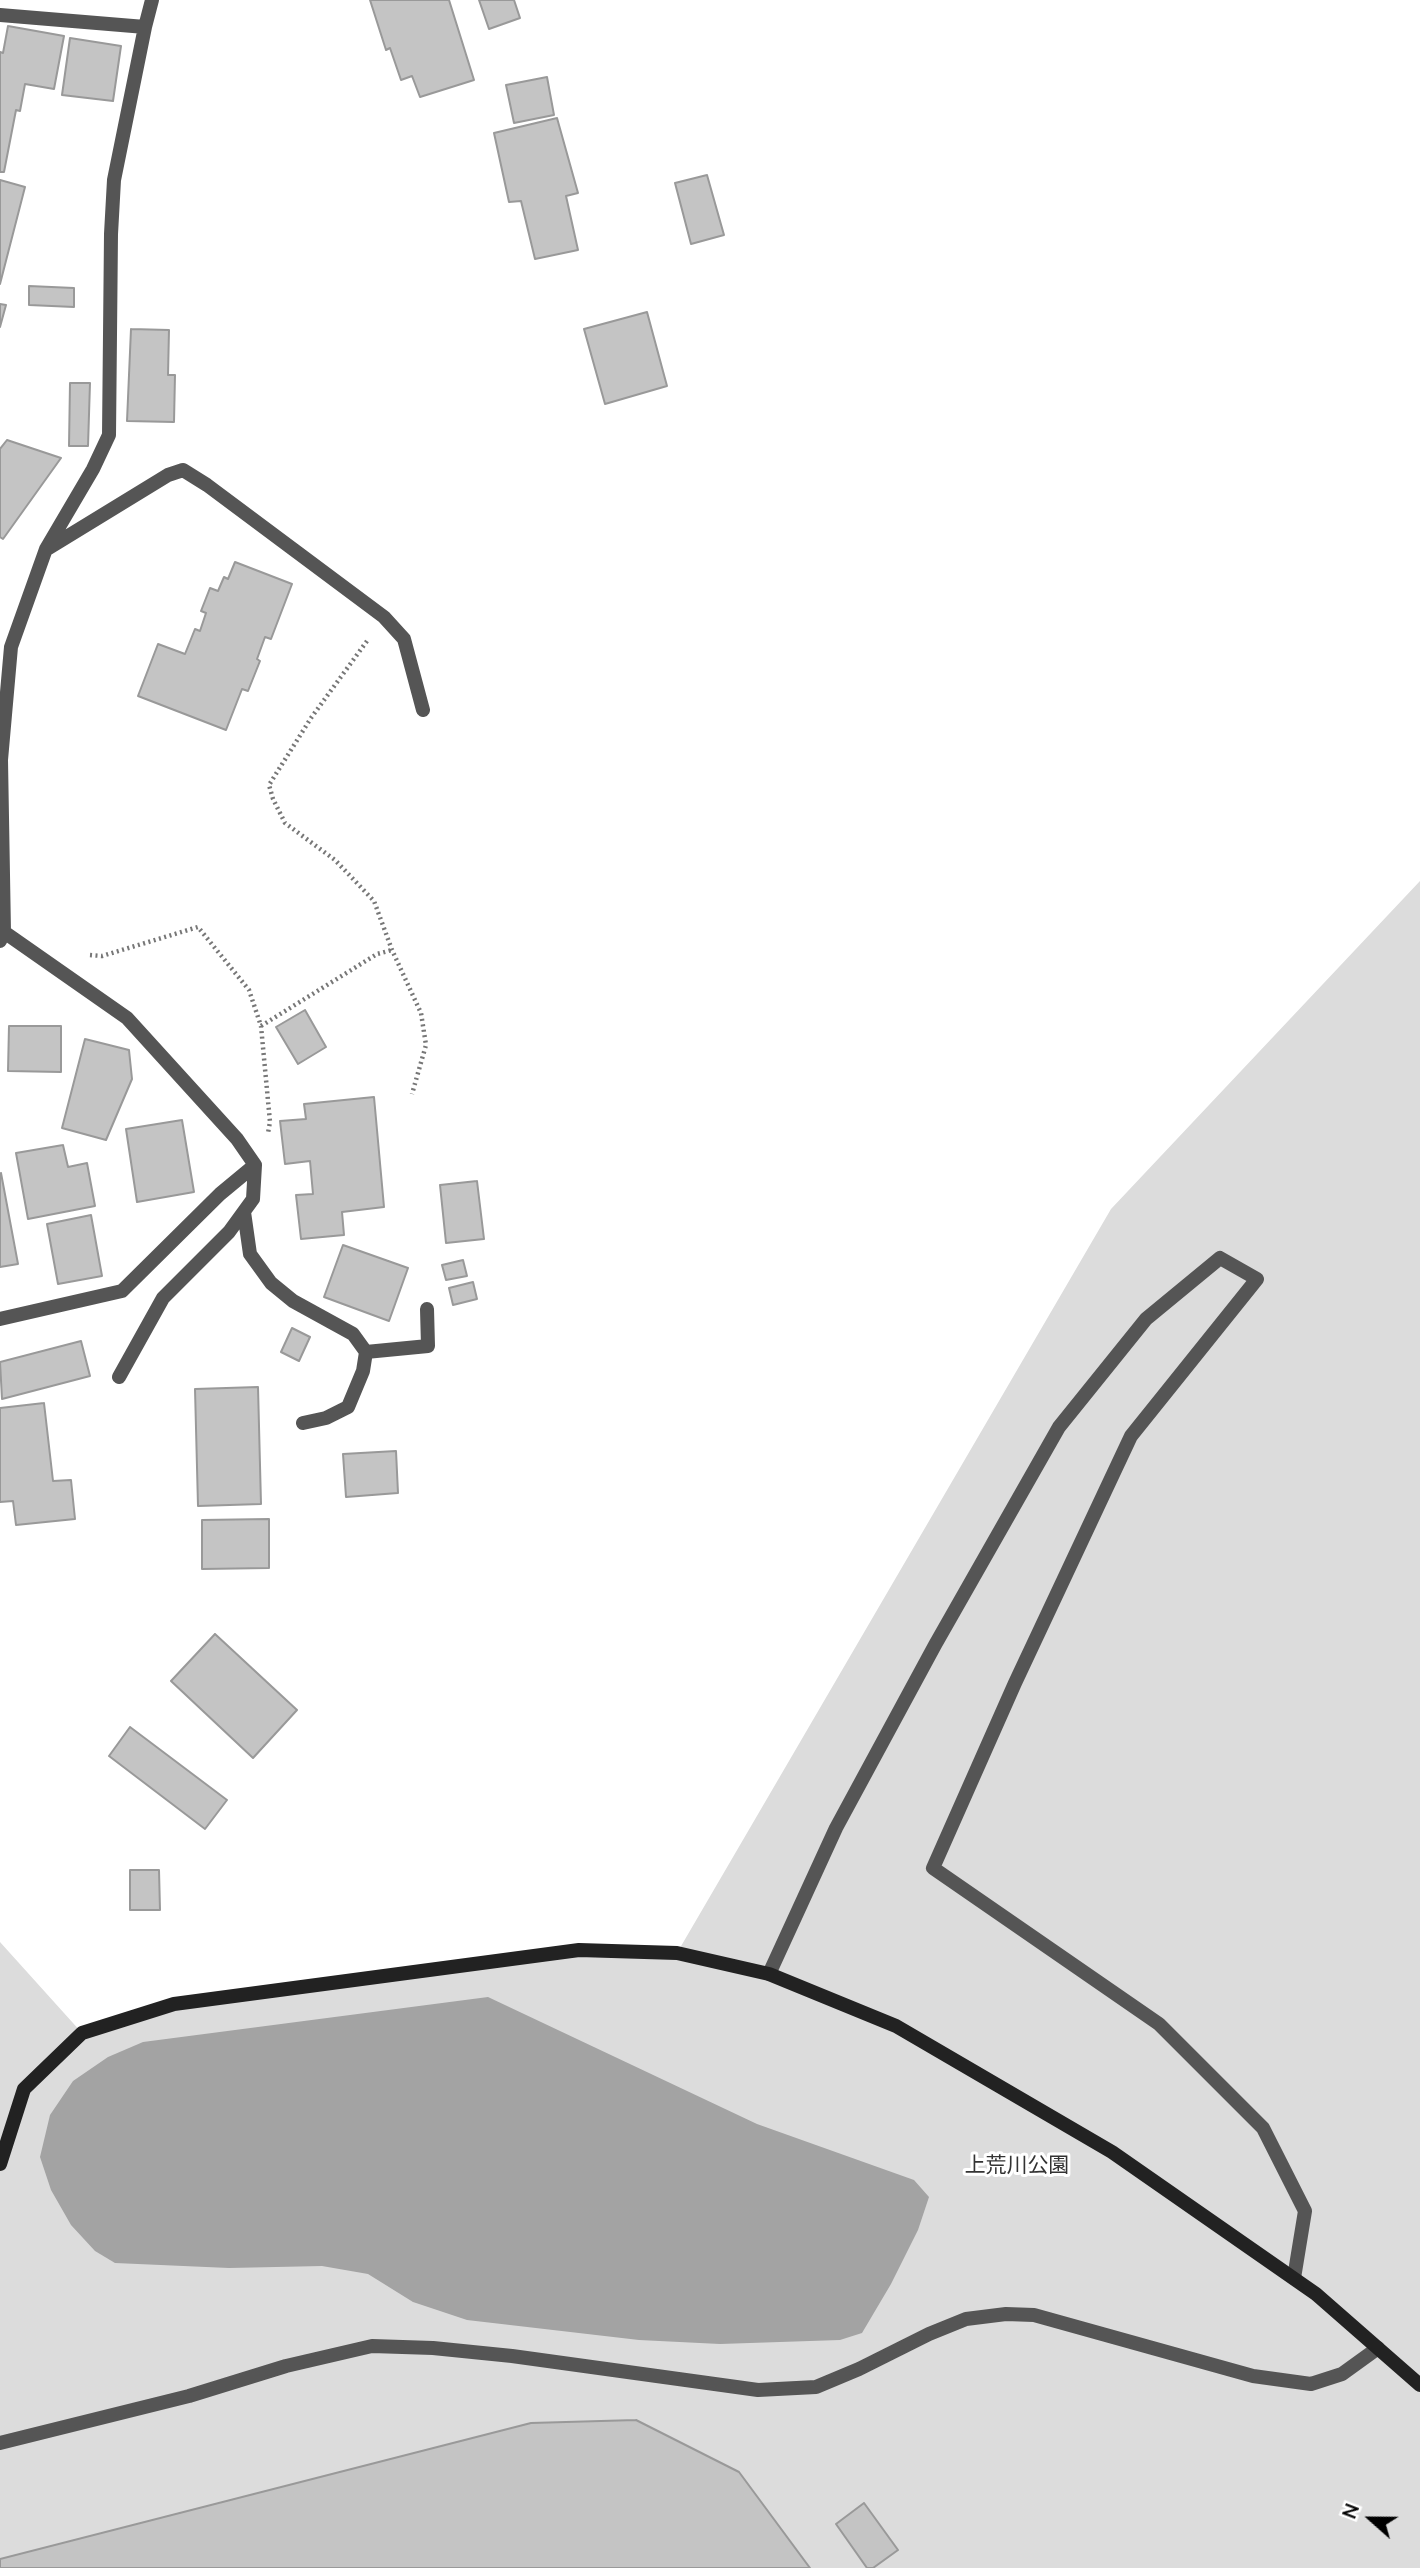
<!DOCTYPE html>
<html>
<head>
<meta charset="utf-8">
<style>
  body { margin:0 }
  #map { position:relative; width:1420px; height:2568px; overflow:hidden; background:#fff; font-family:"Nunito Sans",sans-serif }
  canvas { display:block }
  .north { position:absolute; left:1336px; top:2484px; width:70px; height:70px; -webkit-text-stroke:5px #fff; paint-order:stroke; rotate:291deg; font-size:19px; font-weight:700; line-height:28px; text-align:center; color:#000 }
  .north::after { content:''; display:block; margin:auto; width:24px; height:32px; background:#000; clip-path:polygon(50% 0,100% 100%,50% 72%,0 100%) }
</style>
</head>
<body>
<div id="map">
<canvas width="1420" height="2568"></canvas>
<div class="north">N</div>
</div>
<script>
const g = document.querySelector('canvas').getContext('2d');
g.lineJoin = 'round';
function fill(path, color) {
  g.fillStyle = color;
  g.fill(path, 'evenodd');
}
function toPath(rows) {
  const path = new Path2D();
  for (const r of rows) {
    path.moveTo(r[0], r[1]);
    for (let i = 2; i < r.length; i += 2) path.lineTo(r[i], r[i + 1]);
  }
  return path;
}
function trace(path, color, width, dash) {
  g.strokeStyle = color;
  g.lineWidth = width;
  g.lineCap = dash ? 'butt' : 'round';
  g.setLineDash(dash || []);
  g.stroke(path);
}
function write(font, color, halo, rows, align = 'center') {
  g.font = font + ' "Nunito Sans","Noto Sans JP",sans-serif';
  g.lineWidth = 6;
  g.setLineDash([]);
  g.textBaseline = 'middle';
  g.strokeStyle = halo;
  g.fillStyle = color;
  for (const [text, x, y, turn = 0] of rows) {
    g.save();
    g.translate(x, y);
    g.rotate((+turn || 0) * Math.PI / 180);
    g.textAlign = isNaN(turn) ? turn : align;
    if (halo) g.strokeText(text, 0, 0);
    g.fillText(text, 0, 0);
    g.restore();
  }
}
fill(toPath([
  [1420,881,1420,2568,0,2568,0,1942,82,2033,174,2004,579,1950,677,1953,1111,1209]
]), '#dcdcdc');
fill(toPath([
  [488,1997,757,2124,914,2180,929,2197,918,2230,891,2284,862,2333,840,2340,720,2344,639,2340,467,2320,413,2302,368,2274,322,2266,229,2268,115,2263,95,2251,71,2225,51,2190,40,2157,50,2115,73,2081,108,2057,143,2042]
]), '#a3a3a3');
const building = toPath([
  [370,0,449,0,474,80,420,97,412,76,401,80,390,48,386,50,370,0],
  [479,0,514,0,520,18,489,29,479,0],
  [8,26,64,36,54,89,25,84,20,111,16,110,4,172,0,172,0,52,3,53,8,26],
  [70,38,121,46,113,101,62,95,70,38],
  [547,77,554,115,514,123,506,85,547,77],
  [557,118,578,193,566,196,578,250,535,259,521,201,509,202,494,133,557,118],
  [707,175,724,235,691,244,675,183,707,175],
  [0,180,25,187,0,284,0,180],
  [29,286,74,288,74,307,29,305,29,286],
  [0,304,6,305,0,327,0,304],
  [647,312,667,386,605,404,584,329,647,312],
  [131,329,169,330,168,375,175,375,174,422,127,421,131,329],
  [70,383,90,383,88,446,69,446,70,383],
  [7,440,61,458,3,539,0,537,0,449,7,440],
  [235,562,292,584,271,639,265,637,257,659,260,661,248,691,242,689,226,730,138,696,158,644,185,654,195,629,200,631,206,613,201,611,210,588,218,591,224,577,228,579,235,562],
  [305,1010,326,1047,298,1064,276,1027,305,1010],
  [9,1026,61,1026,61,1072,8,1071,9,1026],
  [85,1039,129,1050,132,1079,106,1140,62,1128,85,1039],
  [374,1097,384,1207,342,1212,344,1235,301,1239,296,1195,313,1194,310,1161,285,1164,280,1121,306,1119,304,1104,374,1097],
  [182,1120,194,1192,137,1202,126,1129,182,1120],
  [63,1145,68,1167,87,1163,95,1206,28,1219,16,1153,63,1145],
  [1,1173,18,1264,0,1267,0,1174,1,1173],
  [477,1181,484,1239,446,1243,440,1185,477,1181],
  [91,1215,102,1276,58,1284,47,1224,91,1215],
  [343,1245,408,1268,389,1321,324,1297,343,1245],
  [463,1260,467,1276,446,1280,442,1265,463,1260],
  [473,1282,477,1299,453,1305,449,1288,473,1282],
  [292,1328,310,1337,299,1361,281,1352,292,1328],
  [81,1341,90,1376,2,1399,0,1362,81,1341],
  [258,1387,261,1504,198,1506,195,1389,258,1387],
  [44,1403,53,1481,71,1480,75,1519,16,1525,13,1501,0,1502,0,1408,44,1403],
  [396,1451,398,1493,346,1497,343,1454,396,1451],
  [269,1519,269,1568,202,1569,202,1520,269,1519],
  [215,1634,297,1710,253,1758,171,1681,215,1634],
  [130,1727,227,1800,205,1829,109,1756,130,1727],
  [130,1870,159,1870,160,1910,130,1910,130,1870],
  [636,2420,739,2472,810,2568,0,2568,0,2559,531,2423,636,2420],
  [864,2503,898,2550,873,2568,867,2568,836,2524,864,2503]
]);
fill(building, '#c4c4c4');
trace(building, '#999', 2);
trace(toPath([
  [367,641,311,718,269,785,273,799,285,823,335,860,374,901,392,950,421,1013,426,1045,412,1094],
  [90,955,102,956,198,927,249,990,261,1026,270,1122,268,1133],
  [261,1026,377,954,392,950]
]), '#777', 4.5, [2, 3.5]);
trace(toPath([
  [769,1974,836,1828,935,1645,1059,1427,1146,1319,1220,1258,1257,1279,1131,1436,1015,1683,933,1868,1159,2024,1263,2128,1305,2211,1294,2278],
  [0,2443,189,2396,286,2366,372,2346,433,2348,512,2356,758,2390,816,2387,859,2369,929,2334,966,2319,1006,2314,1034,2315,1253,2376,1311,2384,1342,2374,1378,2348]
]), '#555', 14);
trace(toPath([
  [0,15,145,27,152,0],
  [47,549,168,475,183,470,207,485,384,617,404,639,423,710],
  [4,932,127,1018,237,1139,255,1165,253,1199,229,1232,163,1298,119,1377],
  [0,941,4,932,1,760,11,647,46,549,93,469,109,435,111,234,114,180,145,27],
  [244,1212,250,1254,271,1283,293,1301,353,1334,366,1352,363,1371,348,1407,326,1418,303,1423],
  [0,1319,122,1291,220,1194,255,1165],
  [366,1352,428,1346,427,1309]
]), '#555', 14);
trace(toPath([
  [0,2164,24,2089,82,2033,174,2004,579,1950,677,1953,769,1974,896,2026,1112,2152,1316,2294,1420,2385]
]), '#222', 14);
write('21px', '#333', '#fff', [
  ["上荒川公園",1017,2167]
]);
</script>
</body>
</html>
